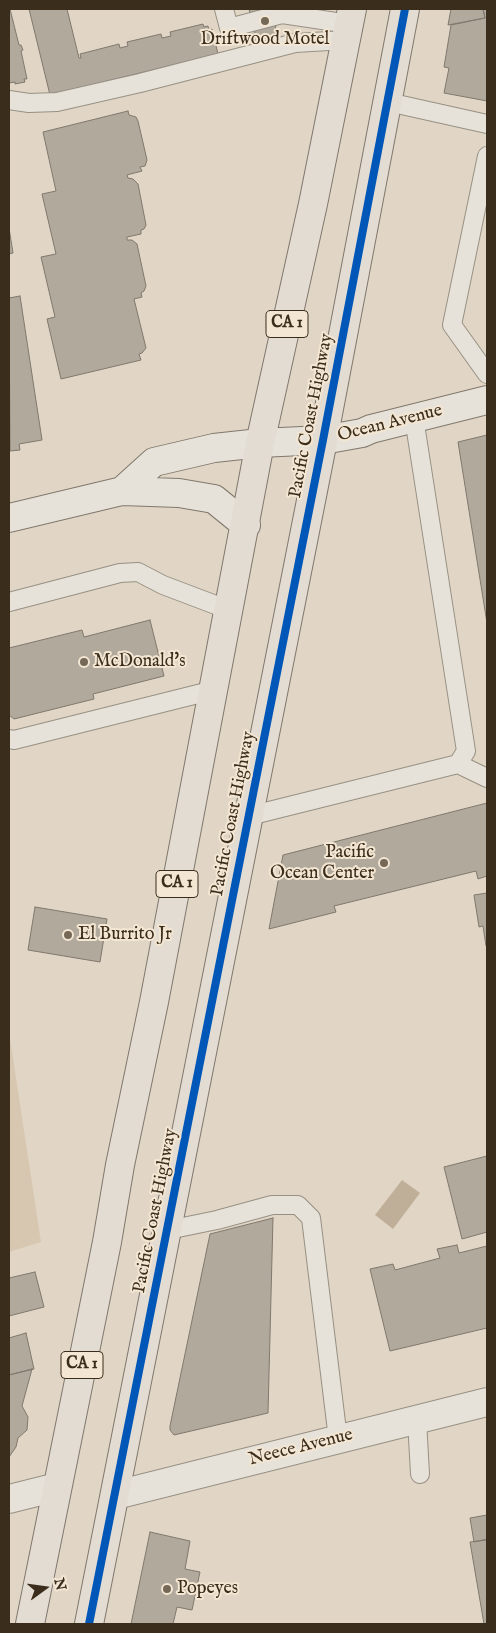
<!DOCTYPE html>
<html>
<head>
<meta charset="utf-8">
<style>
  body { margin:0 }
  #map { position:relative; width:496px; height:1633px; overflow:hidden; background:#e1d6c5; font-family:"IM FELL English",serif }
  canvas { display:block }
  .frame { position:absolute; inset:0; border:10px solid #3b2d1b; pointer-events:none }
  .north { position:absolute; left:20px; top:1563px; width:50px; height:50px; -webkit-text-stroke:4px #f3e6d2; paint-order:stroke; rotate:76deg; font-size:14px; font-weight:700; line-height:20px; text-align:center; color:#3b2d1b }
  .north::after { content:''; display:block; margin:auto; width:18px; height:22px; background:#3b2d1b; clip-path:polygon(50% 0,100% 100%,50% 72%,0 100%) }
</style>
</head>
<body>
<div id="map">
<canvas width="496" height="1633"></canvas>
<div class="frame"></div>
<div class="north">N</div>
</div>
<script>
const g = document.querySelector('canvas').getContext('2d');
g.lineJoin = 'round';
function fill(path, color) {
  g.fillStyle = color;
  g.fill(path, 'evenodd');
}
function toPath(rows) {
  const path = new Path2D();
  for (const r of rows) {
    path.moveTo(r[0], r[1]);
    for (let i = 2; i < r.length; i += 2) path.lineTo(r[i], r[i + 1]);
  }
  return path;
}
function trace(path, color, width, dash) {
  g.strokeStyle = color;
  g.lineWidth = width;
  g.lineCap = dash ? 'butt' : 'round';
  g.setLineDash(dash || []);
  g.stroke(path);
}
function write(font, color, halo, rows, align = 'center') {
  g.font = font + ' "IM FELL English",serif';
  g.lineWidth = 4;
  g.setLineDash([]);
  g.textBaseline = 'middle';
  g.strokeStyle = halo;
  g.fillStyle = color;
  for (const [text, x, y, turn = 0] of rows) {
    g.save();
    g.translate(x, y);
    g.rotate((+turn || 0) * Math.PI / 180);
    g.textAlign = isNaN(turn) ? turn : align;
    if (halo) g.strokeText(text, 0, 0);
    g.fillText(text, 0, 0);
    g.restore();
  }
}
fill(toPath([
  [9,1032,41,1242,9,1252]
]), '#d7c7b0');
fill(toPath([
  [402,1180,420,1193,393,1229,375,1215]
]), '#bfaf98');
const building = toPath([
  [9,9,10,9,19,45,21,45,23,50,21,51,27,79,24,79,25,82,15,84,15,82,9,83,9,9],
  [29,9,67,9,79,58,81,58,80,54,119,44,120,48,128,46,127,42,161,34,162,38,171,36,170,32,203,24,204,27,208,26,209,30,212,29,218,54,50,95,29,9],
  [249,9,279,9,274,36,252,41,250,34,255,33,249,9],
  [451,9,483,9,485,18,448,25,451,9],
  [483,9,487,9,487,101,444,93,449,68,444,67,451,25,485,18,483,9],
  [128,111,129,115,136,117,138,121,147,160,145,166,140,167,142,171,127,175,128,178,133,179,138,184,146,225,144,229,141,230,141,234,127,237,127,240,132,240,137,244,146,286,144,291,141,293,142,297,134,299,146,348,142,353,139,354,141,360,61,379,47,319,55,317,41,257,56,254,42,194,56,191,43,132,128,111],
  [9,228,13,253,9,254,9,228],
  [20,296,42,440,19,444,20,450,10,451,9,298,20,296],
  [487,435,487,623,458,442,487,435],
  [150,620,164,676,93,694,94,699,14,719,9,715,9,648,82,630,84,637,150,620],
  [487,803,487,876,478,879,476,871,334,906,336,912,269,929,283,855,487,803],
  [487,893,487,945,486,946,483,926,479,927,474,895,487,893],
  [35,907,107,919,100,962,28,950,35,907],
  [487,1156,487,1232,462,1239,444,1167,487,1156],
  [273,1218,268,1413,174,1435,170,1430,170,1426,210,1234,273,1218],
  [457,1245,459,1253,487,1246,487,1328,390,1351,370,1269,393,1264,395,1270,440,1258,437,1249,457,1245],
  [35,1272,44,1307,9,1316,9,1278,35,1272],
  [26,1333,34,1369,9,1375,9,1338,26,1333],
  [32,1369,22,1406,28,1417,27,1430,18,1438,16,1447,9,1457,9,1375,32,1369],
  [487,1515,487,1539,474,1542,470,1518,487,1515],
  [150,1532,190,1541,185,1569,200,1572,192,1610,177,1607,173,1624,131,1624,150,1532],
  [487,1540,487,1624,484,1624,470,1542,487,1540]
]);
fill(building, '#b1a99c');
trace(building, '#80786d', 1);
const lane = toPath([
  [224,9,229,28,282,14,349,24],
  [9,100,29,103,57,102,140,83,295,43,346,40],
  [388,102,487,124],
  [487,156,452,325,487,374],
  [9,602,120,573,138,572,163,585,229,610],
  [9,739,14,740,214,690],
  [458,764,487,778],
  [249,816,458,764,466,751,414,418],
  [168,1230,217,1220,272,1205,298,1205,311,1218,338,1439],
  [417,1420,420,1474]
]);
const street = toPath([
  [116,1495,487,1402],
  [9,1499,57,1487]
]);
const secondary = toPath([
  [122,491,179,493,214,499,246,525],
  [9,518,122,491,154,462,214,448,260,443,323,440,362,433,371,429,487,400]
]);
const highway = toPath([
  [30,1624,107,1242,120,1165,154,1002,260,443,313,204,352,9],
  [89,1624,323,440,405,9]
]);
trace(lane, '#979084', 20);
trace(street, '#979084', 30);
trace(secondary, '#80786d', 30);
trace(highway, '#80786d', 30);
trace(lane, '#e7e2d9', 18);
trace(street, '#e7e2d9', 28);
trace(secondary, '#e7e2d9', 28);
trace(highway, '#e3dcd3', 28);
trace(toPath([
  [89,1624,323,440,405,9]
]), '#0057b8', 8);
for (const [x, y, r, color] of [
  [265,21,5,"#756856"],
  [84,662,5,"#756856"],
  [384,863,5,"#756856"],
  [68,935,5,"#756856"],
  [167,1589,5,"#756856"]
]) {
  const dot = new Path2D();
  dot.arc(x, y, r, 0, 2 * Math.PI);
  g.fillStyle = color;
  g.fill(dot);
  trace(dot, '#f3e6d2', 2);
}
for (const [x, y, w] of [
  [287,324,42],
  [177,884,42],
  [82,1365,42]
]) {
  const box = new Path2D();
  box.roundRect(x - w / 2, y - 13.5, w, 27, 4);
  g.fillStyle = '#f3e6d2';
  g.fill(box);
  trace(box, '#3b2d1b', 1);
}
write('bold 16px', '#3b2d1b', null, [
  ["CA 1",287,324],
  ["CA 1",177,884],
  ["CA 1",82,1365]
]);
write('18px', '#3b2d1b', '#f3e6d2', [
  ["Driftwood Motel",265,40,"center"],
  ["McDonald's",94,662],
  ["Pacific",374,853,"right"],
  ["Ocean Center",374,874,"right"],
  ["El Burrito Jr",78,935],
  ["Popeyes",177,1589]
], 'left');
write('18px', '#3b2d1b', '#f3e6d2', [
  ["Pacific Coast Highway",312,416,-79],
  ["Ocean Avenue",390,424,-14],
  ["Pacific Coast Highway",234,814,-79],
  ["Pacific Coast Highway",156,1211,-79],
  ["Neece Avenue",301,1448,-14]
]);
</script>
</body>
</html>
